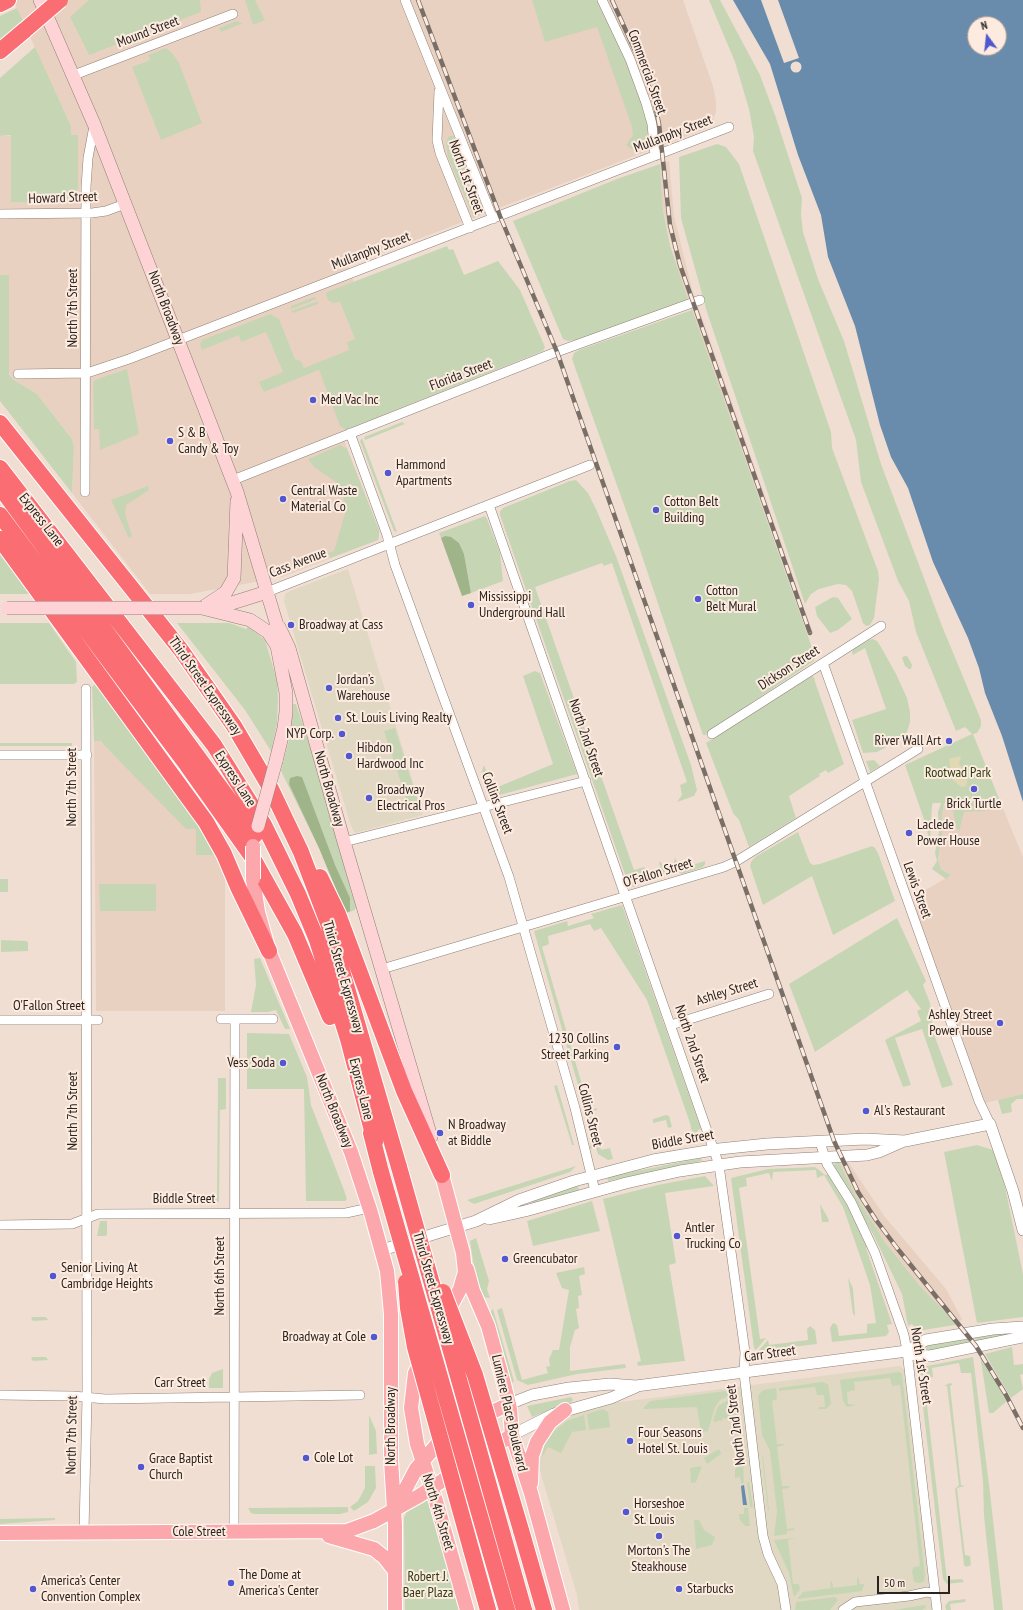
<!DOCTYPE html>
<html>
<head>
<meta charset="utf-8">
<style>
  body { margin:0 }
  #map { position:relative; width:1023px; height:1610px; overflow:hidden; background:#f0ded3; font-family:"PT Sans Narrow",sans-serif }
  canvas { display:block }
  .north { position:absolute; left:967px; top:16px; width:40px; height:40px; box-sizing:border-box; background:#fdebe0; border:1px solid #a99b93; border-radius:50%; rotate:345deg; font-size:11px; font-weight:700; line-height:16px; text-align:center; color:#2a241f }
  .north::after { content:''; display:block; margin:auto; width:14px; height:18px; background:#5158cf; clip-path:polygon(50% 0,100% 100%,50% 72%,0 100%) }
  .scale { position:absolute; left:877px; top:1576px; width:73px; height:18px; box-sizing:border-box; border:2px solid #2a241f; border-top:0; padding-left:5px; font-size:12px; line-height:14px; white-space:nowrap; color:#2a241f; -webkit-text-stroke:3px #fdebe0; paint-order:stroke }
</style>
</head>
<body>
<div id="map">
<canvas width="1023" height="1610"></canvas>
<div class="north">N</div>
<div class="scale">50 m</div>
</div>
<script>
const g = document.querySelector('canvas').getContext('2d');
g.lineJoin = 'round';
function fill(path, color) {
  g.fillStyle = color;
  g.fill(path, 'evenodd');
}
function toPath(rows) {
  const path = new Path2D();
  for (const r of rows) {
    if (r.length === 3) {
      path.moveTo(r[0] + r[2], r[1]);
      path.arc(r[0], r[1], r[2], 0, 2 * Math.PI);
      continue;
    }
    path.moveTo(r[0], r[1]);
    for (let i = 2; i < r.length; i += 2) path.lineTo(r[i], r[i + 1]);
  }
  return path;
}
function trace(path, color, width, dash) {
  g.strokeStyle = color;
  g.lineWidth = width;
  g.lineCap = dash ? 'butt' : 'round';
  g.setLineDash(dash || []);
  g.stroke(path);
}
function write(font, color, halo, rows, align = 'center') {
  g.font = font + ' "PT Sans Narrow",sans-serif';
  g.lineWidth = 4;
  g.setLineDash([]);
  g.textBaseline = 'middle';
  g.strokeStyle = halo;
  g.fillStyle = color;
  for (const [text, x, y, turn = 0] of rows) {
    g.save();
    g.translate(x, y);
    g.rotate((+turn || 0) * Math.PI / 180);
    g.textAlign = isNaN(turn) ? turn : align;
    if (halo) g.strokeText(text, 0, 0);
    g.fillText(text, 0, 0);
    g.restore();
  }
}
fill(toPath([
  [348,569,423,815,355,833,351,826,284,601,285,594,290,591],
  [899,1366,904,1369,905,1372,932,1610,579,1610,577,1595,537,1461,544,1437,567,1416,613,1403]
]), '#e0d8c2');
fill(toPath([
  [13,0,683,0,713,86,716,101,716,112,712,123,705,129,348,266,400,408,341,432,379,530,378,540,282,577,190,594,150,594,72,493,74,447,72,439,37,394,14,380,0,359,0,136,71,135,71,126],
  [669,161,674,216,692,289,813,633,808,634,681,281,663,210,660,164],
  [94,741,99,741,196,829,197,855,216,855,225,874,225,1011,96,1011],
  [947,802,994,809,1002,806,1023,857,1023,1094,985,1103,915,910,924,891,951,875,941,869,938,861,942,834,942,808],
  [848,1162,885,1217,946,1289,962,1319,957,1324,920,1286,885,1242,856,1196,839,1163]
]), '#e9d1c1');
fill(toPath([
  [89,0,200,0,201,12,89,55,70,17],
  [245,0,255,0,265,20,253,25],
  [532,0,596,0,624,57,645,111,648,126,647,146,635,151,626,145,633,135,632,127,597,27,545,42],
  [709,0,720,0,760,75,775,115,802,198,801,214,803,232,818,279,844,341,881,464,942,626,981,720,981,726,977,733,973,734,1002,806,985,811,964,812,959,832,956,827,952,805,947,802,944,804,942,814,942,834,938,860,941,869,951,875,946,879,932,869,937,861,935,853,939,832,938,812,941,803,933,803,932,805,930,843,925,822,905,765,972,734,965,727,956,731,916,632,909,601,898,581,861,482,856,440,753,151,754,137,749,109,735,62],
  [17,8,23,21,0,40,0,16],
  [236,21,243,23,221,32,219,28],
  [35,47,71,126,71,135,78,135,78,203,11,202,11,135,0,136,0,78],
  [166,48,173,54,179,63,202,123,161,140,132,67,150,60,148,55],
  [449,136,453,136,455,138,482,203,481,214,474,218,448,157,446,142],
  [717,144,726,147,739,164,831,432,832,448,878,571,879,579,874,618,870,625,866,626,863,623,852,591,846,585,838,584,819,589,811,594,805,604,707,312,681,218,679,157],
  [660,164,663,210,670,245,688,300,577,340,568,341,563,339,513,221,617,179],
  [447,246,449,250,453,249,464,275,498,261,520,290,545,347,543,351,346,430,340,426,319,370,264,392,259,382,283,372,266,332,241,342,239,335,202,350,200,344,202,340,270,314,279,319,295,359,301,361,304,368,349,350,347,342,355,339,340,302,333,303,328,300,326,294,327,292],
  [0,275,9,275,9,374,14,380,37,394,72,439,74,447,72,493,0,401],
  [314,297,317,299,291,309,291,306],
  [318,301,318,304,293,313,291,311],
  [692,310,814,653,814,661,751,703,751,706,706,735,703,735,684,681,639,547,572,359,574,353,579,350],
  [127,369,139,434,100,450,99,429,94,429,93,383,95,380],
  [402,422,405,424,365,440,364,437],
  [362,438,397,532,394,531,360,441],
  [340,445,347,449,379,530,379,536,378,540,330,558,328,553,334,551,346,510,343,495,336,482,314,467,308,459],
  [576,480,588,493,596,509,616,556,691,765,697,790,694,796,677,802,682,795,680,785,687,782,612,563,604,566,602,563,535,587,634,870,644,867,647,874,661,870,659,862,661,862,665,871,665,876,662,875,638,883,634,887,628,883,500,515,500,511,503,508,570,481],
  [148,486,149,490,126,505,125,514,132,536,129,538,111,500],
  [485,516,487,519,500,553,503,581,471,593,464,554,459,543,445,536,441,538,439,533],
  [0,554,4,559,31,594,0,594],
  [833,597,838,598,852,619,838,630,830,633,817,616,815,607],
  [0,623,49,623,76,662,77,682,74,684,0,684],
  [177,623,229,623,246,629,249,626,265,640,277,680,278,698,277,724,271,751,245,710],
  [873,639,877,641,881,647,896,674,907,698,910,712,910,722,907,732,892,744,877,752,863,753,852,720,886,709,865,648,853,655,852,653,853,649,869,640],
  [904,656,907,656,909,659,912,665,911,669,909,669,905,666,902,658],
  [535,671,540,673,577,774,496,796,489,791,482,771,484,765,493,789,553,764,523,676],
  [811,676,814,677,815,682,844,764,828,773,826,770,819,774,820,776,789,796,796,818,749,847,739,820,733,813,706,743],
  [98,681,191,810,216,855,196,855,196,829,186,829,100,741,94,741,92,687],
  [292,704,296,704,313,756,356,907,355,910,350,912,346,913,319,848,281,771,290,736],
  [395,728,421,811,411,813,384,731],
  [0,743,72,743,72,746,0,746],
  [874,760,880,766,870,772,866,761],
  [798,832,810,863,813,865,820,864,872,846,875,848,878,853,895,901,833,935,812,876,763,905,750,866,751,862,755,857],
  [675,857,679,869,705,861,705,864,703,867,682,874,676,870,674,862],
  [0,879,8,879,8,892,0,892],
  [99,884,156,884,156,911,100,911],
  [622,905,701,1129,698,1130,695,1138,690,1143,687,1143,685,1135,692,1133,690,1123,647,1000,601,928,594,931,590,924,548,936,549,944,542,947,585,1095,593,1094,593,1096,583,1098,580,1092,534,931,567,921,568,926,594,918,591,914],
  [897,918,926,981,923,985,930,1003,933,1032,953,1085,942,1088,922,1029,895,1038,911,1085,903,1087,885,1040,921,1021,917,1011,921,1009,907,990,815,1052,789,984],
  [1,940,26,941,28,942,28,951,1,952],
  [260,958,265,970,290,1029,285,1029,276,1010,268,1012,251,1012,256,985,254,959],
  [247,1033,289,1034,307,1077,311,1105,344,1190,347,1199,345,1201,306,1201,304,1089,247,1089],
  [218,1078,226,1078,226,1109,220,1110,219,1202,163,1202,163,1199,217,1199],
  [557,1085,574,1145,572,1145,554,1086],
  [1023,1094,1023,1099,1017,1099,1011,1104,1012,1112,1002,1114,998,1100],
  [597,1108,597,1110,590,1112,601,1150,610,1148,613,1159,608,1160,598,1154,596,1148,589,1149,593,1138,586,1112],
  [666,1115,669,1116,672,1127,668,1128,666,1120,653,1123,653,1119],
  [977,1145,993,1150,1005,1187,1023,1274,1023,1317,977,1323,944,1152],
  [701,1158,702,1161,608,1181,607,1177],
  [839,1162,856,1196,885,1242,920,1286,957,1324,955,1325,917,1331,912,1324,908,1326,902,1294,873,1234,833,1166,835,1163],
  [576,1166,570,1172,474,1204,467,1200],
  [815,1167,825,1175,828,1174,857,1222,869,1246,866,1248,892,1324,887,1325,889,1332,886,1336,832,1342,830,1328,833,1323,837,1325,839,1336,867,1333,867,1324,876,1323,870,1285,843,1207,824,1175,817,1178,816,1170,773,1172,772,1181,769,1173,746,1178,747,1186,739,1188,760,1339,766,1338,756,1350,754,1348,731,1178,768,1169],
  [705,1176,714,1186,665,1193,676,1263,669,1265,685,1361,638,1366,637,1362,641,1361,603,1199,658,1185],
  [578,1186,579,1190,532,1203,532,1201],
  [592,1201,600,1231,533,1246,527,1221],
  [820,1204,829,1220,828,1222,822,1222],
  [100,1221,107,1221,107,1235,105,1236,97,1236],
  [476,1238,489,1281,487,1289,490,1298,481,1297,474,1267,470,1241],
  [584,1267,585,1274,579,1276,582,1295,578,1296,579,1308,576,1309,579,1328,575,1330,570,1347,570,1371,625,1364,626,1368,577,1374,528,1385,517,1380,497,1310,502,1308,522,1380,548,1373,546,1367,550,1366,549,1359,553,1350,559,1350,569,1290,562,1288,556,1273],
  [848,1278,853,1288,855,1316,853,1314],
  [493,1309,514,1381,511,1384,490,1312],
  [33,1317,46,1317,48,1320,33,1321,31,1318],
  [810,1326,815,1330,817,1344,758,1351,768,1340,769,1345,808,1340,807,1329],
  [1016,1331,1019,1333,977,1342,974,1338],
  [968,1339,971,1343,928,1351,924,1348,927,1345],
  [1012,1347,1014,1365,1023,1364,1023,1374,1020,1375,1023,1389,1011,1398,985,1354],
  [980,1355,1007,1401,993,1413,989,1413],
  [33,1357,46,1357,48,1360,33,1361,31,1358],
  [973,1357,990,1493,1003,1610,994,1610,984,1516,983,1481,971,1373,961,1373,959,1363,932,1368,933,1377,924,1379,947,1580,962,1579,964,1582,947,1584,943,1579,919,1372,922,1367],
  [223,1369,223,1388,209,1388,209,1379,212,1373],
  [900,1372,902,1374,925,1576,924,1581,920,1583,914,1582,912,1570,914,1567,920,1566,900,1385,892,1386,890,1378,854,1382,855,1390,847,1392,848,1404,856,1405,847,1407,843,1401,840,1380],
  [822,1382,828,1384,831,1404,826,1409,818,1409,819,1407,825,1407,824,1395,817,1395,815,1387,779,1391,779,1388],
  [950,1383,953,1384,950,1386,961,1485,965,1486,957,1488,965,1555,970,1556,971,1565,966,1567,964,1565,955,1489,959,1485,947,1386,944,1386],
  [776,1388,777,1399,772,1401,777,1444,784,1444,784,1445,777,1447,782,1486,790,1486,789,1488,782,1489,787,1529,793,1528,795,1530,787,1531,787,1534,774,1536,777,1511,770,1451,762,1435,758,1396,763,1390],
  [726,1391,731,1395,720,1400,715,1407,708,1431,701,1432,697,1407,644,1409,644,1407,651,1401],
  [571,1397,573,1400,570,1403,532,1417,527,1406],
  [733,1397,735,1398,738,1426,731,1429,732,1417,728,1416,727,1419,723,1418,722,1421,718,1420,718,1422,713,1421,718,1406],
  [603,1409,608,1412,610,1427,589,1430,587,1414],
  [369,1415,376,1431,377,1454,374,1454,369,1455],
  [584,1415,586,1430,572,1432,561,1453,548,1447,542,1457,544,1446,554,1431,567,1421],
  [717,1450,720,1450,721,1454,707,1464,704,1458],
  [762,1455,763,1455,769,1511,768,1511],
  [740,1461,742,1461,743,1462,744,1483,741,1483,740,1477,735,1478,735,1470],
  [365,1466,375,1466,376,1488,368,1502,354,1511,350,1507,358,1501,365,1488],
  [702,1466,696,1482,691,1483,690,1468],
  [749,1482,753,1507,750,1507,747,1483],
  [427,1499,429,1502,460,1610,405,1610,404,1518,407,1511],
  [348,1507,348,1512,340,1514,254,1514,251,1513,248,1508],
  [744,1508,748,1508,750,1526,745,1526,740,1520,739,1514,744,1514],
  [55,1518,55,1520,0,1524,0,1519],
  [694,1520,699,1520,704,1530,715,1537,712,1545,696,1549],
  [796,1538,788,1540,793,1584,799,1584,800,1589,794,1597,789,1573,774,1540],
  [858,1577,860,1584,864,1584,862,1591,797,1599,803,1592,831,1588,830,1582,832,1581,833,1588,857,1585,857,1578],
  [835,1597,838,1600,830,1610,795,1610,796,1602],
  [966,1599,965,1602,950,1604,951,1610,946,1610,945,1606,949,1601],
  [925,1605,926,1607,922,1610,894,1610]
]), '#c6d6b5');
fill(toPath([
  [445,536,451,537,459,543,464,554,471,593,462,596,441,538],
  [297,776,302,777,335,865,350,898,350,911,346,913,319,848,289,784,290,778]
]), '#a0b489');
fill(toPath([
  [961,756,959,763,960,766,964,768,967,781,966,786,961,787,953,780,949,759]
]), '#e2d9b4');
fill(toPath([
  [733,0,1023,0,1023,802,1002,736,985,693,979,668,968,638,933,562,908,488,891,457,880,425,855,326,828,257,821,215,798,155,770,64],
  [975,24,999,24,999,48,975,48],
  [744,1485,747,1505,743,1505,741,1486]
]), '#698bac');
fill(toPath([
  [761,0,778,0,799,58,784,63],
  [796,67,5.5]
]), '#f0ded3');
const minor = toPath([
  [405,0,493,219],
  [602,0,630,59,646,103,652,124,655,156],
  [74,75,233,14],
  [439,91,437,140,440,153,470,228],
  [0,214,92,213,106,211,125,204],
  [18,374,87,373,129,359,729,127],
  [350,433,387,535,395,565,509,877,575,1108,595,1191],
  [233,480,551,354,700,300],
  [85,492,86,187,88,158,94,126],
  [489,505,719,1165,745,1352,744,1373,763,1536,768,1554,782,1584,786,1610],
  [267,592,590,465],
  [823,663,979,1101,990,1124],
  [712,734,881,626],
  [0,755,87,755],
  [344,842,586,781],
  [382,969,724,867,735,862,918,749],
  [221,1019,273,1019],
  [0,1020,98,1020],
  [671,1025,769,994],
  [820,1142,827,1164,851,1202,875,1253,904,1335,907,1351,937,1610],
  [0,1225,72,1224,98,1214,346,1213,369,1208],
  [0,1395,73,1396,105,1399,360,1395],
  [84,1532,87,1397,86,689],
  [234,1532,235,1019],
  [843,1610,855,1602,909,1596,927,1592,935,1594]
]);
const tertiary = toPath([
  [489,1219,525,1211,626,1183,680,1171,740,1162,867,1155,879,1152,904,1141],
  [382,1250,476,1221,519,1200,574,1181,653,1160,719,1149,767,1144,865,1139,905,1141,990,1124,1013,1191,1023,1230],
  [907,1351,926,1340,993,1329,1023,1327],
  [509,1404,532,1395,569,1388,610,1384,636,1386,907,1351,915,1355,930,1356,1023,1337],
  [512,1435,554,1414,611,1398,636,1387]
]);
const secondary = toPath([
  [40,0,94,124,237,492,276,622,277,646,286,693,286,712,284,728,276,761],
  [209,607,232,603,267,592],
  [202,608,226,592,234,578,237,501],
  [202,608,250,620,268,632,277,646],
  [279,627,289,648,344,842,431,1137]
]);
const primary = toPath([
  [253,879,258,912,269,951,351,1152,371,1213,387,1271,391,1314,391,1460,395,1525,395,1610],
  [442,1175,463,1253,465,1272,460,1289,415,1373,411,1408,417,1444,436,1501,467,1610],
  [467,1269,473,1291,488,1326,503,1380,510,1409,512,1435,531,1493,563,1610],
  [531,1483,532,1456,537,1442,550,1422,565,1410],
  [395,1509,416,1469,439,1442,461,1427,509,1404],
  [0,1533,347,1531,374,1521,419,1496,512,1435],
  [329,1536,374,1549,384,1557,395,1571]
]);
const motorway = toPath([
  [0,4,8,0],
  [0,51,25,30],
  [0,423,181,650,234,726,271,789,301,852,328,923,399,1167],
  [0,468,214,745,264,825,298,894,317,940,348,1039,375,1142],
  [0,487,255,835],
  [0,515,187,765,251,855,295,934,330,1017],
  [0,539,206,822,224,854,238,887,269,951],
  [320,877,338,914,404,1091,442,1175],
  [371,1133,381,1172],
  [521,1530,544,1610],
  [471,1549,488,1610]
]);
trace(minor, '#908176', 10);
trace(tertiary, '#908176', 12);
trace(secondary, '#908176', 14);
trace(primary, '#fff', 16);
trace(motorway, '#fff', 18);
trace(minor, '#fff', 9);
trace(tertiary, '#fff', 11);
trace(secondary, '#fed3d5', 13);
trace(primary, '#fca7ab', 14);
trace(motorway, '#fa6d73', 16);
const rail = toPath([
  [418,0,500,216,557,352,834,1141,858,1192,876,1220,897,1248,976,1346,1006,1395,1023,1428],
  [612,0,642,66,655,104,659,124,670,225,680,265,810,633]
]);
trace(rail, '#796f67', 4.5);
trace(rail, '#fdebe0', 3, [9]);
const secondaryBridge = toPath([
  [7,608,202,608],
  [258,826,276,761]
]);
const primaryBridge = toPath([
  [253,879,253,846]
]);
const motorwayBridge = toPath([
  [25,30,60,0],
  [399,1167,524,1610],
  [381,1172,507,1610],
  [406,1282,408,1308,415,1347,471,1549],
  [443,1292,475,1375,521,1530]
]);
trace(secondaryBridge, '#908176', 14, []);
trace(primaryBridge, '#fff', 16, []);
trace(motorwayBridge, '#fff', 18, []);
trace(secondaryBridge, '#fed3d5', 13);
trace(primaryBridge, '#fca7ab', 14);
trace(motorwayBridge, '#fa6d73', 16);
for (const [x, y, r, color] of [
  [313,400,4,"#5158cf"],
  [170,441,4,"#5158cf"],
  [388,473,4,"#5158cf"],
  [283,499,4,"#5158cf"],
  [656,510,4,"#5158cf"],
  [698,599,4,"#5158cf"],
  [471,605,4,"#5158cf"],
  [291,625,4,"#5158cf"],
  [329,688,4,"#5158cf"],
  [338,718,4,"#5158cf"],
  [342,734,4,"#5158cf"],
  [949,741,4,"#5158cf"],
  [349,756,4,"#5158cf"],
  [974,789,4,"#5158cf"],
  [369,798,4,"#5158cf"],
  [909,833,4,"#5158cf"],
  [1000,1023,4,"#5158cf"],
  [617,1047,4,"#5158cf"],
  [283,1063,4,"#5158cf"],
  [866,1111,4,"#5158cf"],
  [440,1133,4,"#5158cf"],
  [677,1236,4,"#5158cf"],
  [505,1259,4,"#5158cf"],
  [53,1276,4,"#5158cf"],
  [374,1337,4,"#5158cf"],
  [630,1441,4,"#5158cf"],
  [306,1458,4,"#5158cf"],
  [141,1467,4,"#5158cf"],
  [626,1512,4,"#5158cf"],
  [659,1536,4,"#5158cf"],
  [231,1583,4,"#5158cf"],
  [33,1589,4,"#5158cf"],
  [679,1589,4,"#5158cf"]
]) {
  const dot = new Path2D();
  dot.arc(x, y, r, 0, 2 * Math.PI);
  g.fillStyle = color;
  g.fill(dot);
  trace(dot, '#fdebe0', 1.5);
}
write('14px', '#2a241f', '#fdebe0', [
  ["Mound Street",148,32,-21],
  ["Commercial Street",647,72,70],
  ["Mullanphy Street",673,134,-21],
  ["North 1st Street",466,177,70],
  ["Howard Street",63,198,-2],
  ["Mullanphy Street",371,251,-21],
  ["North 7th Street",73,308,-90],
  ["North Broadway",166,308,69],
  ["Florida Street",461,375,-21],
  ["Express Lane",41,520,52],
  ["Cass Avenue",298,563,-21],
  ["Dickson Street",789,668,-33],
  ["Third Street Expressway",205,686,55],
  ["North 2nd Street",586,738,71],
  ["Express Lane",235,779,57],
  ["North 7th Street",72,787,-90],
  ["North Broadway",329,789,74],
  ["Collins Street",497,803,69],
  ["O'Fallon Street",658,873,-17],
  ["Lewis Street",917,890,70],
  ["Third Street Expressway",343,977,74],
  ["Ashley Street",727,992,-17],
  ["O'Fallon Street",49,1006],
  ["North 2nd Street",692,1044,71],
  ["Express Lane",361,1089,76],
  ["North 7th Street",73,1111,-90],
  ["North Broadway",334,1111,68],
  ["Collins Street",590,1115,76],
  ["Biddle Street",683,1140,-10],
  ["Biddle Street",184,1199],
  ["North 6th Street",220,1276,-90],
  ["Third Street Expressway",433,1288,74],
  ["Carr Street",770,1354,-8],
  ["North 1st Street",921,1366,81],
  ["Carr Street",180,1383],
  ["Lumiere Place Boulevard",509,1413,77],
  ["North 2nd Street",736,1425,-97],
  ["North Broadway",391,1426,-90],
  ["North 7th Street",72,1435,-89],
  ["North 4th Street",438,1512,73],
  ["Cole Street",199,1532]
]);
write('14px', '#2a241f', '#fdebe0', [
  ["Med Vac Inc",321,400],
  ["S & B",178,433],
  ["Candy & Toy",178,449],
  ["Hammond",396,465],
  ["Apartments",396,481],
  ["Central Waste",291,491],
  ["Material Co",291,507],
  ["Cotton Belt",664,502],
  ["Building",664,518],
  ["Cotton",706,591],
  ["Belt Mural",706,607],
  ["Mississippi",479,597],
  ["Underground Hall",479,613],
  ["Broadway at Cass",299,625],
  ["Jordan’s",337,680],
  ["Warehouse",337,696],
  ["St. Louis Living Realty",346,718],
  ["NYP Corp.",334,734,"right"],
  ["River Wall Art",941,741,"right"],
  ["Hibdon",357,748],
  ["Hardwood Inc",357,764],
  ["Broadway",377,790],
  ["Electrical Pros",377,806],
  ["Brick Turtle",974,804,"center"],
  ["Laclede",917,825],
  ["Power House",917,841],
  ["Ashley Street",992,1015,"right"],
  ["Power House",992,1031,"right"],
  ["1230 Collins",609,1039,"right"],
  ["Street Parking",609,1055,"right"],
  ["Vess Soda",275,1063,"right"],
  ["Al's Restaurant",874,1111],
  ["N Broadway",448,1125],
  ["at Biddle",448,1141],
  ["Antler",685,1228],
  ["Trucking Co",685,1244],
  ["Greencubator",513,1259],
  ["Senior Living At",61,1268],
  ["Cambridge Heights",61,1284],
  ["Broadway at Cole",366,1337,"right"],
  ["Four Seasons",638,1433],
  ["Hotel St. Louis",638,1449],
  ["Cole Lot",314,1458],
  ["Grace Baptist",149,1459],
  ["Church",149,1475],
  ["Horseshoe",634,1504],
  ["St. Louis",634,1520],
  ["Morton's The",659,1551,"center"],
  ["Steakhouse",659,1567,"center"],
  ["The Dome at",239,1575],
  ["America's Center",239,1591],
  ["America’s Center",41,1581],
  ["Convention Complex",41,1597],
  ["Starbucks",687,1589]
], 'left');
write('14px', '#2b3d0e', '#fdebe0', [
  ["Rootwad Park",958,773],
  ["Robert J.",428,1577],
  ["Baer Plaza",428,1593]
]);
</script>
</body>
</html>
